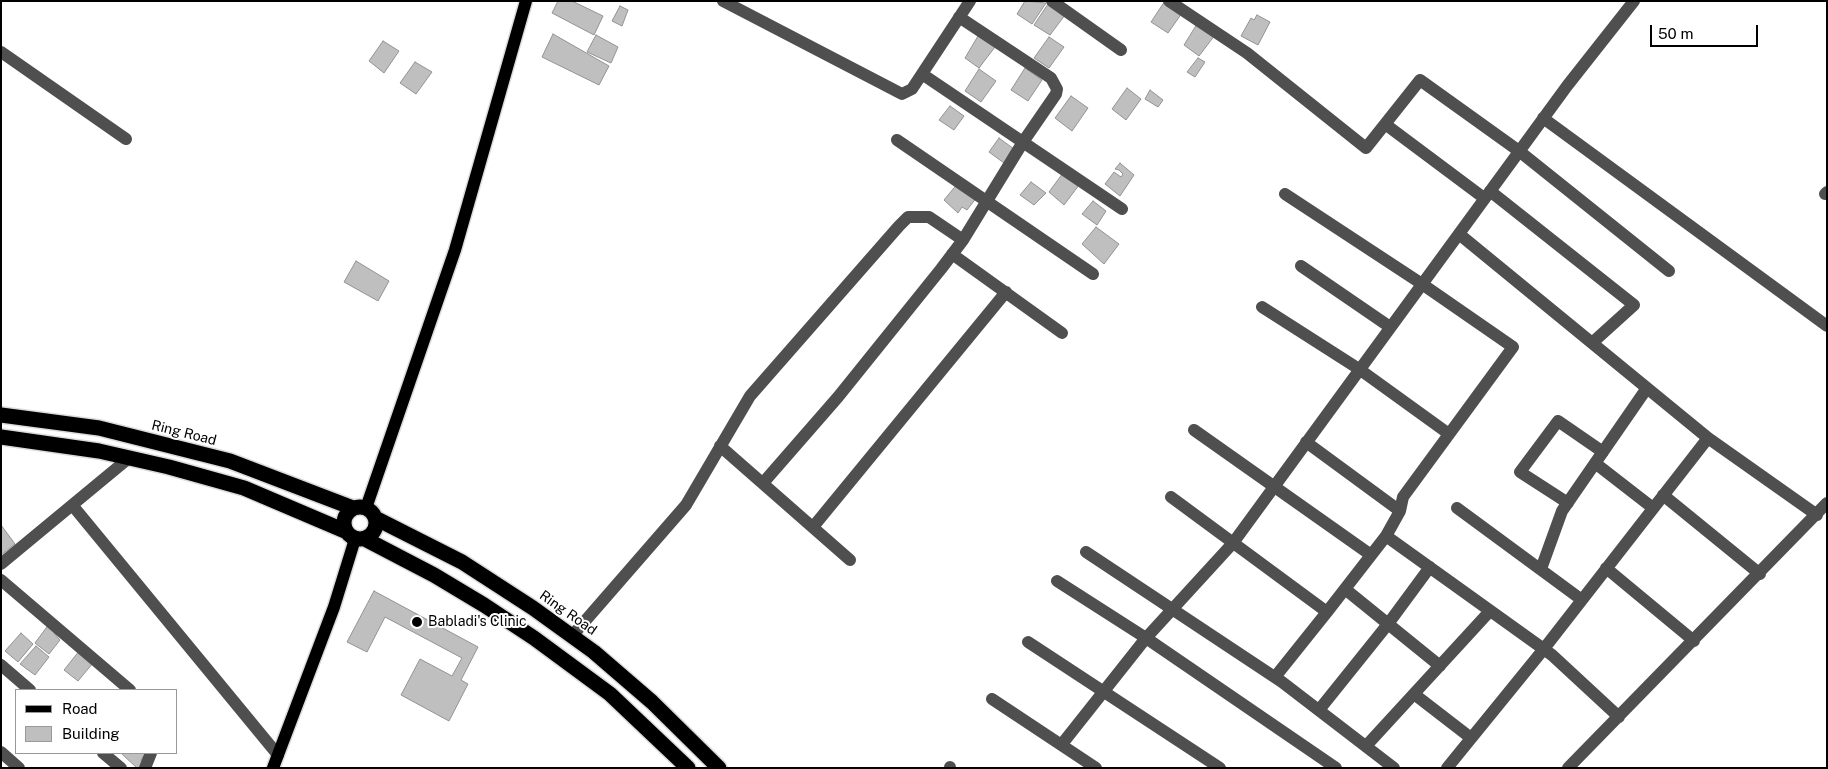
<!DOCTYPE html>
<html>
<head>
<meta charset="utf-8">
<style>
  body { margin:0 }
  #map { position:relative; width:1828px; height:769px; overflow:hidden; background:#fff; font-family:"Public Sans",sans-serif }
  canvas { display:block }
  .frame { position:absolute; inset:0; border:2px solid #000; pointer-events:none }
  .legend { position:absolute; left:15px; top:689px; width:162px; height:65px; box-sizing:border-box; background:#fff; border:1px solid #999; margin:0; padding:6px 9px; list-style:none; font-size:15px; color:#000 }
  .legend li { display:flex; align-items:center; gap:10px; height:25px }
  .legend b { width:25px; border:1px solid #999 }
  .scale { position:absolute; left:1650px; top:25px; width:108px; height:22px; box-sizing:border-box; border:2px solid #000; border-top:0; padding-left:6px; font-size:15px; line-height:18px; white-space:nowrap; color:#000; -webkit-text-stroke:4px #fff; paint-order:stroke }
</style>
</head>
<body>
<div id="map">
<canvas width="1828" height="769"></canvas>
<div class="frame"></div>
<ul class="legend">
<li><b style="height:6px;background:#000"></b>Road</li>
<li><b style="height:14px;background:#bfbfbf"></b>Building</li>
</ul>
<div class="scale">50 m</div>
</div>
<script>
const g = document.querySelector('canvas').getContext('2d');
g.lineJoin = 'round';
function fill(path, color) {
  g.fillStyle = color;
  g.fill(path, 'evenodd');
}
function toPath(rows) {
  const path = new Path2D();
  for (const r of rows) {
    if (r.length === 3) {
      path.moveTo(r[0] + r[2], r[1]);
      path.arc(r[0], r[1], r[2], 0, 2 * Math.PI);
      continue;
    }
    path.moveTo(r[0], r[1]);
    for (let i = 2; i < r.length; i += 2) path.lineTo(r[i], r[i + 1]);
  }
  return path;
}
function trace(path, color, width, dash) {
  g.strokeStyle = color;
  g.lineWidth = width;
  g.lineCap = dash ? 'butt' : 'round';
  g.setLineDash(dash || []);
  g.stroke(path);
}
function write(font, color, halo, rows, align = 'center') {
  g.font = font + ' "Public Sans",sans-serif';
  g.lineWidth = 4;
  g.setLineDash([]);
  g.textBaseline = 'middle';
  g.strokeStyle = halo;
  g.fillStyle = color;
  for (const [text, x, y, turn = 0] of rows) {
    g.save();
    g.translate(x, y);
    g.rotate((+turn || 0) * Math.PI / 180);
    g.textAlign = isNaN(turn) ? turn : align;
    if (halo) g.strokeText(text, 0, 0);
    g.fillText(text, 0, 0);
    g.restore();
  }
}
const building = toPath([
  [558,1,572,1,603,16,594,35,552,13,558,1],
  [1025,1,1046,3,1032,24,1017,14,1025,1],
  [1165,1,1182,13,1168,33,1151,22,1165,1],
  [1048,4,1065,15,1050,35,1034,25,1048,4],
  [620,6,628,10,622,26,612,21,620,6],
  [1257,15,1270,22,1258,45,1241,36,1251,18,1254,20,1257,15],
  [1197,24,1215,35,1199,56,1184,45,1197,24],
  [553,34,609,66,599,85,542,57,553,34],
  [596,35,618,47,611,63,587,52,596,35],
  [978,36,995,47,979,68,965,58,978,36],
  [1049,37,1064,47,1049,68,1034,58,1049,37],
  [383,41,399,51,384,73,369,61,383,41],
  [1198,58,1205,62,1195,77,1187,72,1198,58],
  [415,62,432,72,416,94,400,83,415,62],
  [1025,68,1042,80,1028,101,1011,90,1025,68],
  [979,69,996,81,981,102,965,91,979,69],
  [1127,88,1141,99,1126,120,1112,109,1127,88],
  [1150,90,1163,100,1158,107,1145,99,1150,90],
  [1071,96,1088,108,1072,131,1055,118,1071,96],
  [950,106,964,116,954,130,939,120,950,106],
  [999,138,1014,149,1004,163,989,152,999,138],
  [1120,163,1134,175,1120,196,1105,184,1114,172,1121,177,1123,174,1119,170,1115,169,1120,163],
  [1063,173,1079,185,1064,205,1049,192,1063,173],
  [1031,182,1046,193,1034,205,1020,195,1031,182],
  [958,183,977,197,967,210,962,207,958,213,944,200,958,183],
  [1093,201,1106,211,1097,225,1082,214,1093,201],
  [1096,227,1119,244,1104,264,1082,244,1096,227],
  [356,261,389,281,378,301,344,282,356,261],
  [1,525,15,544,1,555,1,525],
  [374,591,478,647,461,680,468,684,449,721,401,695,420,659,452,676,462,658,385,617,367,652,347,642,374,591],
  [49,624,57,630,54,633,60,640,49,654,35,643,49,624],
  [21,633,33,644,18,662,5,651,21,633],
  [36,646,49,657,35,675,20,664,36,646],
  [80,650,93,663,78,681,64,670,80,650],
  [123,753,146,753,141,760,144,764,141,768,137,768,122,754,123,753]
]);
fill(building, '#bfbfbf');
trace(building, '#939393', 1);
const major = toPath([
  [366,508,455,250,526,1],
  [273,768,334,607,355,539]
]);
const highway = toPath([
  [1,415,99,428,230,461,353,508],
  [1,437,99,451,169,467,244,488,345,531],
  [360,523,16],
  [375,518,462,562,533,608,594,652,652,702,719,768],
  [365,539,434,575,484,605,534,638,610,694,688,768]
]);
trace(major, '#dbdbdb', 15);
trace(highway, '#dbdbdb', 18);
trace(toPath([
  [723,1,902,94,912,89,970,1],
  [1052,1,1121,50],
  [1169,1,1247,53,1366,148,1420,80,1519,151,1669,271],
  [1,52,126,139],
  [922,74,1122,209],
  [1543,118,1827,326],
  [1385,124,1484,198],
  [897,140,1093,274],
  [1490,191,1634,305,1592,343],
  [1285,194,1422,284,1513,347,1403,497,1400,511,1386,536,1327,612],
  [1825,194,1827,192],
  [1459,234,1708,438],
  [952,254,1062,333],
  [1301,266,1390,327],
  [1262,307,1359,369,1449,434],
  [1194,430,1371,555],
  [1306,442,1400,511],
  [720,446,850,560],
  [1595,463,1653,508],
  [763,483,838,397,941,269,963,240,1023,142,1056,94,1057,89,1051,78,959,17],
  [1663,495,1760,574],
  [1171,497,1327,612,1275,677],
  [1568,503,1520,472,1558,421,1603,452],
  [73,506,278,755],
  [1457,508,1582,600],
  [813,527,1006,292],
  [1386,536,1552,655,1619,717],
  [1086,552,1282,682,1394,768],
  [1,564,129,458],
  [1606,568,1694,641],
  [1541,569,1562,511,1647,388],
  [1,580,130,690],
  [1057,581,1146,638,1336,768],
  [1345,589,1440,666],
  [572,636,686,505,750,396,899,226,908,217,929,217,963,240],
  [1028,642,1220,768],
  [1,665,30,690],
  [1414,694,1471,738],
  [992,699,1096,768],
  [1319,710,1388,624,1430,567],
  [1062,744,1146,638,1233,543,1567,86,1634,1],
  [1366,746,1490,611],
  [1,752,19,768],
  [103,753,121,768],
  [950,767,950,768],
  [145,768,151,753],
  [1447,768,1543,650,1708,438,1817,515],
  [1568,768,1827,503]
]), '#4f4f4f', 12);
trace(major, '#000', 12);
trace(highway, '#000', 15);
for (const [x, y, r, color] of [
  [417,622,6,"#000"]
]) {
  const dot = new Path2D();
  dot.arc(x, y, r, 0, 2 * Math.PI);
  g.fillStyle = color;
  g.fill(dot);
  trace(dot, '#fff', 2);
}
write('14px', '#000', '#fff', [
  ["Ring Road",184,433,14],
  ["Ring Road",568,613,35]
]);
write('14px', '#000', '#fff', [
  ["Babladi's Clinic",428,622]
], 'left');
</script>
</body>
</html>
